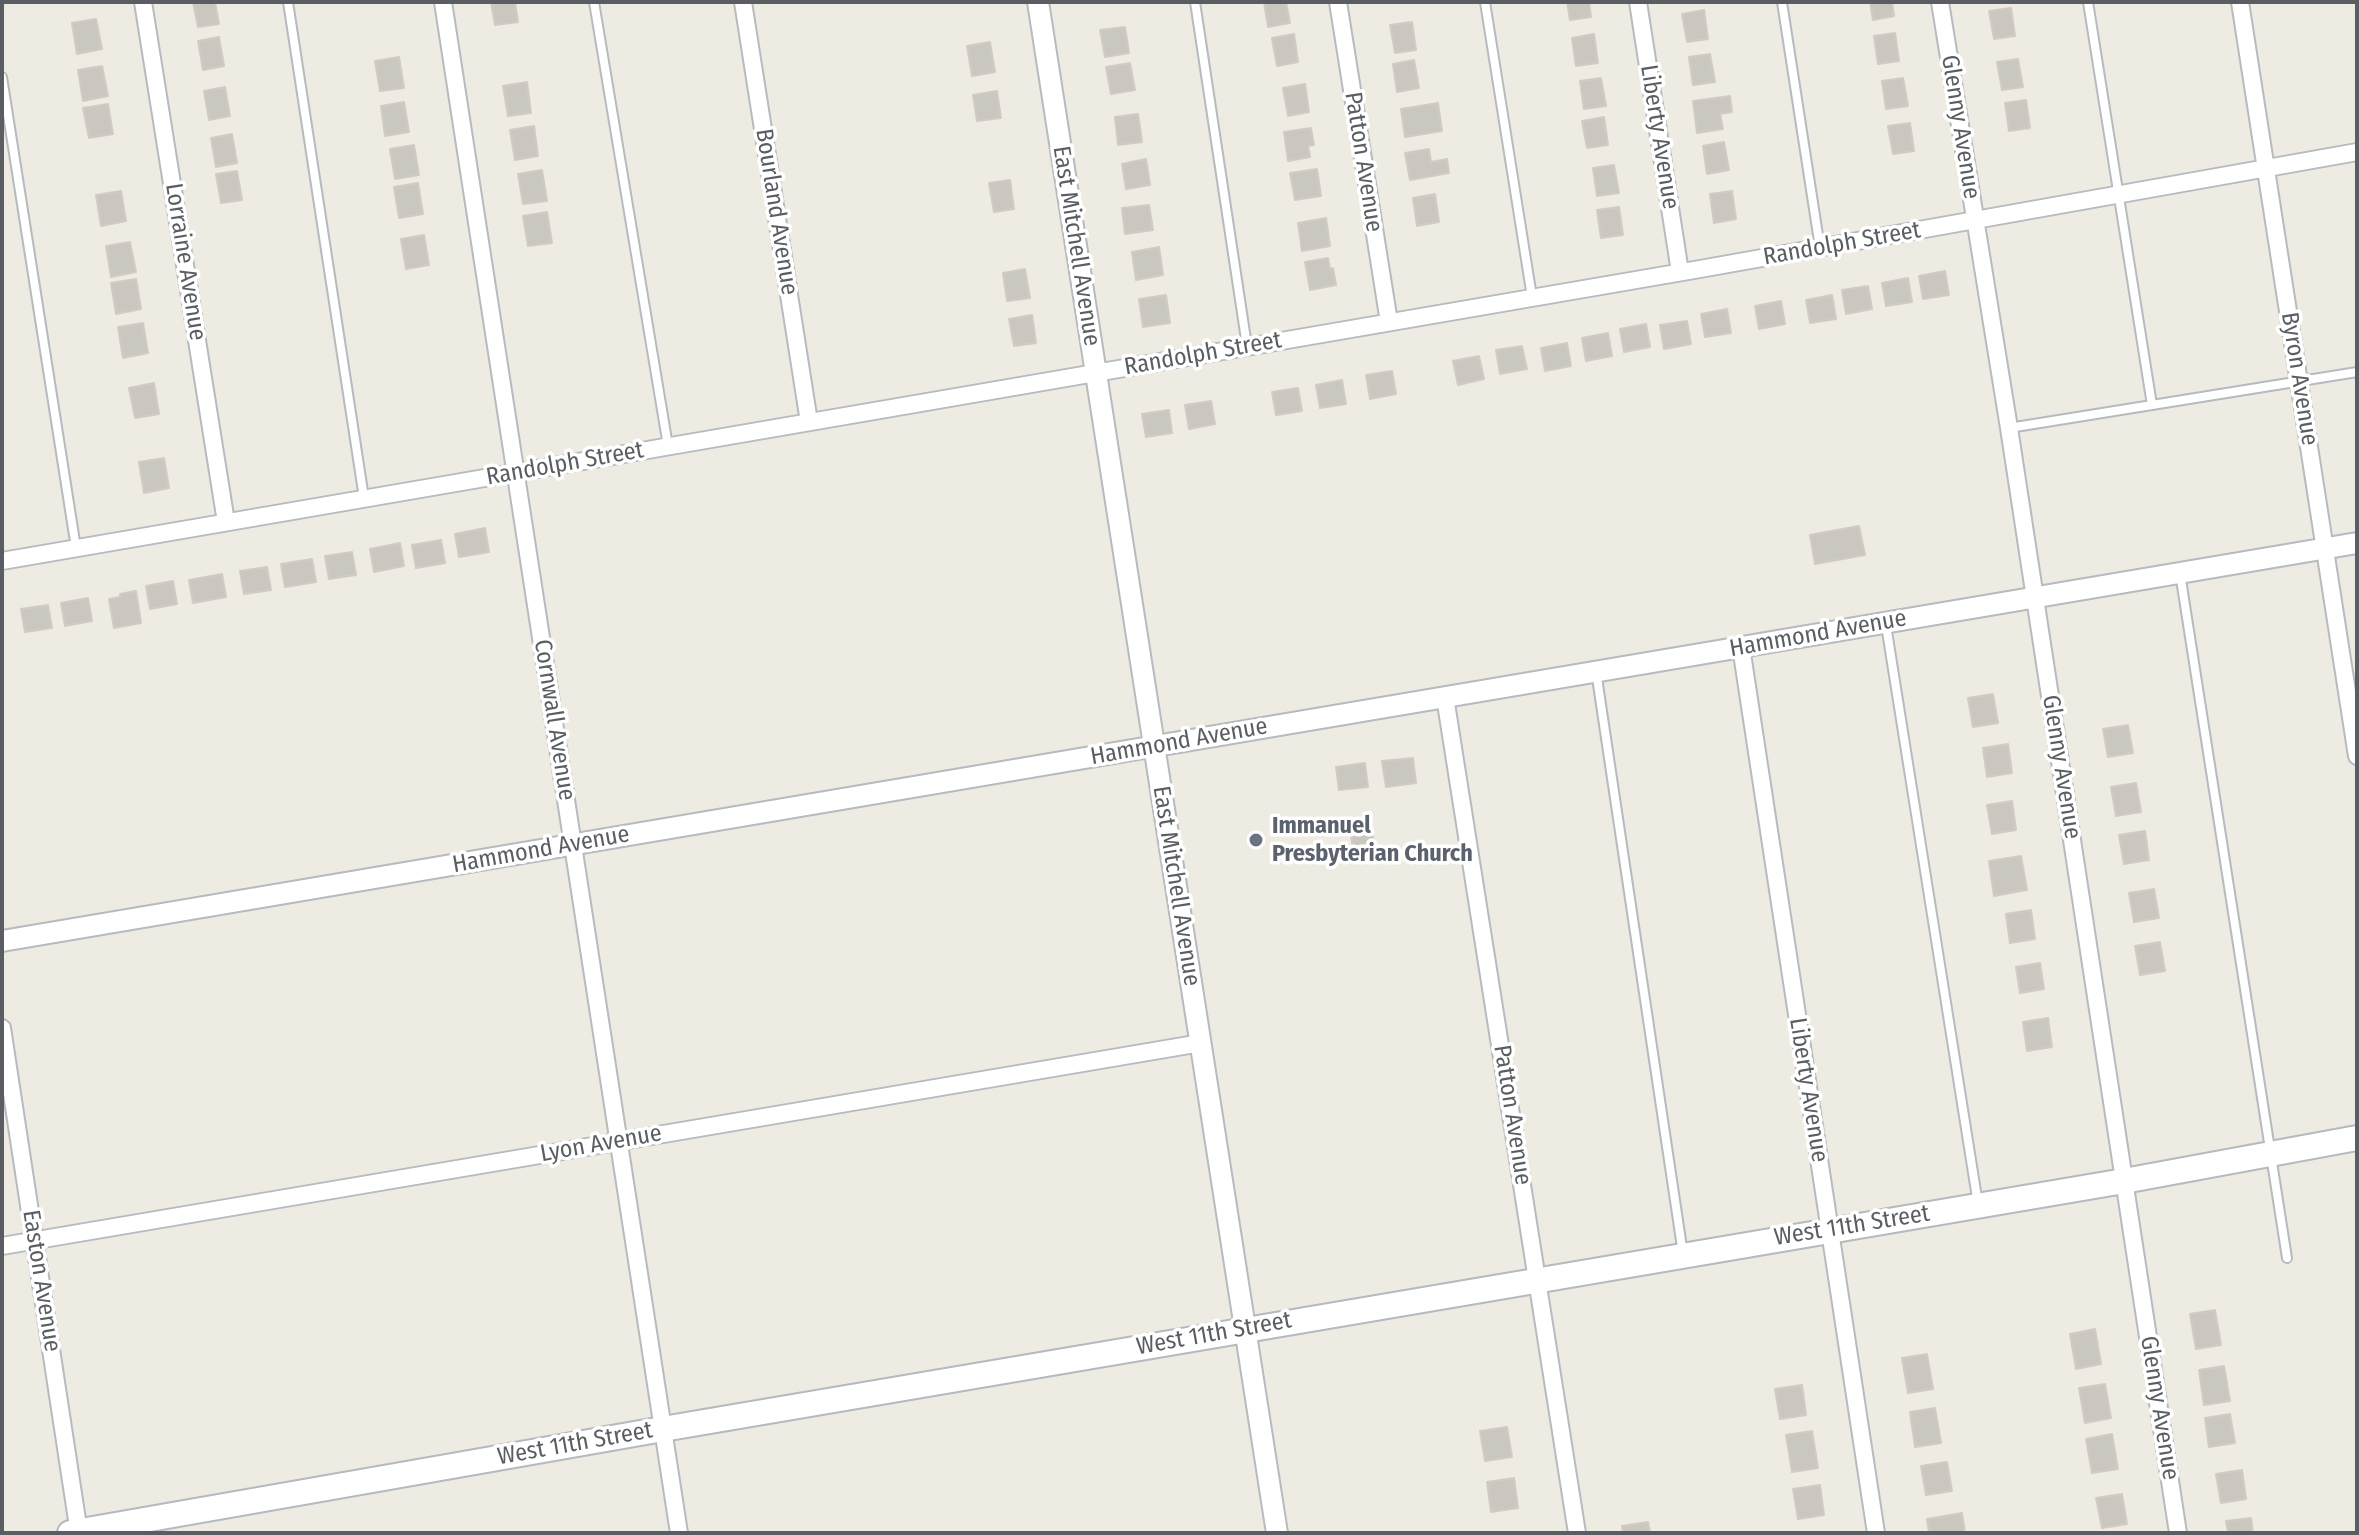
<!DOCTYPE html>
<html>
<head>
<meta charset="utf-8">
<style>
  body { margin:0 }
  #map { position:relative; width:2359px; height:1535px; overflow:hidden; background:#edebe2; font-family:"Fira Sans Condensed",sans-serif }
  canvas { display:block }
  .frame { position:absolute; inset:0; border:4px solid #5a5e63; pointer-events:none }
</style>
</head>
<body>
<div id="map">
<canvas width="2359" height="1535"></canvas>
<div class="frame"></div>
</div>
<script>
const g = document.querySelector('canvas').getContext('2d');
g.lineJoin = 'round';
function fill(path, color) {
  g.fillStyle = color;
  g.fill(path, 'evenodd');
}
function toPath(rows) {
  const path = new Path2D();
  for (const r of rows) {
    path.moveTo(r[0], r[1]);
    for (let i = 2; i < r.length; i += 2) path.lineTo(r[i], r[i + 1]);
  }
  return path;
}
function trace(path, color, width, dash) {
  g.strokeStyle = color;
  g.lineWidth = width;
  g.lineCap = dash ? 'butt' : 'round';
  g.setLineDash(dash || []);
  g.stroke(path);
}
function write(font, color, halo, rows, align = 'center') {
  g.font = font + ' "Fira Sans Condensed",sans-serif';
  g.lineWidth = 7;
  g.setLineDash([]);
  g.textBaseline = 'middle';
  g.strokeStyle = halo;
  g.fillStyle = color;
  for (const [text, x, y, turn = 0] of rows) {
    g.save();
    g.translate(x, y);
    g.rotate((+turn || 0) * Math.PI / 180);
    g.textAlign = isNaN(turn) ? turn : align;
    if (halo) g.strokeText(text, 0, 0);
    g.fillText(text, 0, 0);
    g.restore();
  }
}
const building = toPath([
  [193,2,215,2,219,24,198,27,193,2],
  [491,2,515,2,518,22,495,25,491,2],
  [1264,2,1286,2,1290,23,1268,27,1264,2],
  [1567,2,1589,2,1591,17,1570,20,1567,2],
  [1870,2,1892,2,1894,16,1873,20,1870,2],
  [2011,8,2015,36,1994,39,1989,11,2011,8],
  [1704,10,1708,39,1687,42,1682,14,1704,10],
  [96,19,102,49,77,54,72,23,96,19],
  [1412,22,1416,50,1395,53,1390,25,1412,22],
  [1125,27,1129,53,1105,57,1100,30,1125,27],
  [1895,33,1899,61,1878,64,1874,36,1895,33],
  [1294,34,1298,62,1277,66,1272,38,1294,34],
  [1594,34,1598,63,1576,66,1572,38,1594,34],
  [219,37,224,66,203,70,198,41,219,37],
  [990,42,995,72,972,76,967,46,990,42],
  [1710,54,1715,82,1693,85,1689,57,1710,54],
  [399,57,404,88,380,91,375,61,399,57],
  [2018,59,2023,87,2002,90,1997,62,2018,59],
  [1414,60,1419,88,1397,92,1393,64,1414,60],
  [1130,63,1135,90,1111,94,1106,67,1130,63],
  [102,66,108,96,83,101,78,70,102,66],
  [1601,78,1606,106,1584,109,1580,81,1601,78],
  [1903,78,1908,106,1886,109,1882,81,1903,78],
  [527,82,531,113,508,116,503,86,527,82],
  [1305,84,1309,112,1288,116,1283,88,1305,84],
  [225,87,230,116,209,120,204,91,225,87],
  [997,91,1001,118,977,121,973,95,997,91],
  [1730,96,1732,112,1720,114,1723,129,1697,133,1693,101,1730,96],
  [2026,100,2030,128,2009,131,2005,103,2026,100],
  [404,102,409,132,385,136,381,106,404,102],
  [1438,103,1442,131,1405,137,1401,109,1438,103],
  [108,104,113,134,89,138,83,108,108,104],
  [1138,114,1142,142,1118,145,1115,117,1138,114],
  [1604,117,1608,145,1587,148,1582,121,1604,117],
  [1910,123,1914,151,1893,154,1888,126,1910,123],
  [534,126,538,156,515,160,510,130,534,126],
  [1311,128,1314,145,1308,146,1310,157,1288,161,1284,132,1311,128],
  [232,134,237,163,216,167,211,138,232,134],
  [1724,142,1729,170,1707,174,1703,146,1724,142],
  [414,145,419,175,395,179,390,149,414,145],
  [1429,149,1431,162,1447,159,1449,173,1410,180,1405,153,1429,149],
  [1146,159,1150,185,1126,189,1122,164,1146,159],
  [1614,165,1619,193,1597,196,1593,168,1614,165],
  [1317,169,1321,196,1295,200,1290,173,1317,169],
  [542,170,547,201,523,204,518,174,542,170],
  [237,171,242,200,221,203,216,174,237,171],
  [1010,180,1014,209,994,212,989,183,1010,180],
  [418,183,423,214,399,218,394,187,418,183],
  [121,191,126,221,101,226,96,195,121,191],
  [1732,191,1736,219,1714,223,1710,194,1732,191],
  [1435,194,1439,222,1417,226,1413,198,1435,194],
  [1149,205,1153,230,1125,234,1122,208,1149,205],
  [1619,207,1623,235,1601,238,1597,210,1619,207],
  [547,212,552,243,528,246,523,216,547,212],
  [1326,218,1330,246,1302,251,1298,223,1326,218],
  [424,235,429,265,406,269,401,239,424,235],
  [130,242,136,272,111,277,106,246,130,242],
  [1159,247,1163,275,1136,280,1132,252,1159,247],
  [1328,258,1330,269,1333,268,1336,285,1310,290,1305,262,1328,258],
  [1025,269,1030,298,1007,301,1003,273,1025,269],
  [1945,271,1949,295,1923,299,1919,276,1945,271],
  [1908,278,1912,302,1886,306,1882,283,1908,278],
  [136,279,141,309,116,314,111,283,136,279],
  [1868,286,1872,309,1846,314,1842,290,1868,286],
  [1166,295,1170,323,1143,327,1139,299,1166,295],
  [1832,295,1836,319,1810,323,1806,300,1832,295],
  [1781,301,1785,324,1759,329,1755,306,1781,301],
  [1727,309,1731,333,1705,337,1701,314,1727,309],
  [1032,315,1036,343,1014,346,1009,319,1032,315],
  [1687,321,1691,344,1664,349,1660,325,1687,321],
  [143,323,148,353,123,358,118,327,143,323],
  [1646,324,1650,347,1624,352,1620,329,1646,324],
  [1608,333,1612,356,1586,361,1582,338,1608,333],
  [1567,343,1571,366,1545,371,1541,348,1567,343],
  [1522,346,1527,369,1500,374,1496,350,1522,346],
  [1479,356,1484,379,1458,385,1453,361,1479,356],
  [1392,371,1396,394,1370,399,1366,375,1392,371],
  [1342,380,1346,404,1320,408,1316,385,1342,380],
  [154,383,159,414,135,418,129,388,154,383],
  [1298,388,1302,411,1276,415,1272,392,1298,388],
  [1211,401,1215,424,1189,429,1185,405,1211,401],
  [1169,410,1172,433,1146,437,1142,414,1169,410],
  [164,458,169,488,144,493,139,462,164,458],
  [1859,526,1865,555,1815,564,1810,535,1859,526],
  [485,528,489,552,459,557,455,534,485,528],
  [441,540,445,563,416,568,412,545,441,540],
  [400,543,404,566,374,572,370,549,400,543],
  [352,552,356,575,329,579,325,556,352,552],
  [312,559,316,582,285,587,281,564,312,559],
  [267,567,271,590,244,594,240,571,267,567],
  [222,574,226,597,193,603,189,580,222,574],
  [173,581,177,604,150,609,146,586,173,581],
  [136,591,141,623,114,628,109,599,120,597,120,594,136,591],
  [88,598,92,621,65,626,61,603,88,598],
  [48,605,52,628,25,632,21,609,48,605],
  [1993,694,1998,723,1973,727,1968,698,1993,694],
  [2128,725,2133,753,2108,757,2103,729,2128,725],
  [2008,744,2012,773,1987,777,1983,748,2008,744],
  [1413,758,1416,783,1386,787,1382,761,1413,758],
  [1365,763,1368,787,1339,790,1336,767,1365,763],
  [2136,783,2141,812,2116,816,2111,787,2136,783],
  [2012,801,2016,830,1992,834,1987,805,2012,801],
  [1370,821,1374,843,1353,847,1349,825,1370,821],
  [2145,831,2149,860,2124,864,2119,835,2145,831],
  [2021,856,2027,890,1994,896,1989,861,2021,856],
  [2154,889,2159,918,2134,922,2129,893,2154,889],
  [2031,910,2035,939,2010,943,2006,914,2031,910],
  [2160,942,2165,971,2140,975,2135,946,2160,942],
  [2040,963,2044,989,2020,993,2016,967,2040,963],
  [2048,1018,2052,1047,2027,1051,2023,1022,2048,1018],
  [2215,1310,2221,1345,2196,1349,2190,1314,2215,1310],
  [2095,1329,2101,1364,2076,1369,2070,1334,2095,1329],
  [1927,1354,1933,1389,1908,1393,1902,1358,1927,1354],
  [2224,1366,2230,1401,2204,1405,2199,1370,2224,1366],
  [2105,1384,2111,1418,2085,1423,2079,1388,2105,1384],
  [1802,1385,1806,1415,1780,1419,1775,1389,1802,1385],
  [1935,1408,1941,1443,1915,1447,1910,1412,1935,1408],
  [2230,1414,2235,1443,2209,1447,2205,1418,2230,1414],
  [1507,1427,1512,1457,1485,1461,1480,1431,1507,1427],
  [1812,1431,1818,1468,1792,1472,1786,1435,1812,1431],
  [2112,1434,2118,1469,2092,1473,2086,1439,2112,1434],
  [1947,1462,1952,1491,1926,1495,1921,1466,1947,1462],
  [2242,1470,2246,1499,2221,1503,2216,1474,2242,1470],
  [1514,1478,1518,1508,1491,1512,1487,1482,1514,1478],
  [1820,1485,1824,1515,1798,1519,1793,1489,1820,1485],
  [2122,1494,2127,1524,2102,1528,2096,1498,2122,1494],
  [1962,1513,1965,1533,1929,1533,1927,1519,1962,1513],
  [2251,1518,2253,1533,2228,1533,2226,1521,2251,1518],
  [1648,1522,1650,1533,1623,1533,1622,1526,1648,1522]
]);
fill(building, '#cac7c1');
trace(building, '#d1ccc1', 2);
const service = toPath([
  [288,2,364,498],
  [594,2,668,446],
  [1195,2,1247,346],
  [1485,2,1532,297],
  [1782,2,1820,248],
  [2088,2,2152,405],
  [2,77,76,548],
  [2009,428,2357,372],
  [2180,573,2287,1258],
  [1886,625,1978,1204],
  [1596,671,1683,1254]
]);
const minor = toPath([
  [143,2,226,522],
  [443,2,679,1533],
  [743,2,809,422],
  [1338,2,1389,322],
  [1638,2,1680,272],
  [1940,2,2009,428,2178,1533],
  [2240,2,2357,756],
  [2,561,1700,269,2357,152],
  [1741,647,1876,1533],
  [1445,697,1577,1533],
  [2,1028,79,1533],
  [2,1246,1201,1043]
]);
const tertiary = toPath([
  [1038,2,1277,1533],
  [2,941,2357,543]
]);
const secondary = toPath([
  [70,1533,663,1429,2124,1181,2357,1138]
]);
trace(service, '#b7babe', 12);
trace(minor, '#b7babe', 20);
trace(tertiary, '#b7babe', 24);
trace(secondary, '#b6b9be', 28);
trace(service, '#fff', 8);
trace(minor, '#fff', 16);
trace(tertiary, '#fff', 20);
trace(secondary, '#fff', 24);
for (const [x, y, r, color] of [
  [1256,840,8,"#6b7280"]
]) {
  const dot = new Path2D();
  dot.arc(x, y, r, 0, 2 * Math.PI);
  g.fillStyle = color;
  g.fill(dot);
  trace(dot, '#fff', 3);
}
write('24px', '#5a5e63', '#fff', [
  ["Glenny Avenue",1960,127,81],
  ["Liberty Avenue",1659,137,81],
  ["Patton Avenue",1363,162,81],
  ["Bourland Avenue",776,212,81],
  ["Randolph Street",1842,244,-10],
  ["East Mitchell Avenue",1076,246,81],
  ["Lorraine Avenue",185,262,81],
  ["Randolph Street",1203,354,-10],
  ["Byron Avenue",2299,379,81],
  ["Randolph Street",565,464,-10],
  ["Hammond Avenue",1818,634,-10],
  ["Cornwall Avenue",554,720,81],
  ["Hammond Avenue",1179,742,-10],
  ["Glenny Avenue",2061,767,81],
  ["Hammond Avenue",541,850,-10],
  ["East Mitchell Avenue",1176,886,81],
  ["Liberty Avenue",1808,1090,81],
  ["Patton Avenue",1512,1115,81],
  ["Lyon Avenue",601,1144,-10],
  ["West 11th Street",1852,1226,-9],
  ["Easton Avenue",41,1281,81],
  ["West 11th Street",1214,1334,-10],
  ["Glenny Avenue",2159,1408,81],
  ["West 11th Street",575,1444,-10]
]);
write('bold 24px', '#5b616d', '#fff', [
  ["Immanuel",1272,826],
  ["Presbyterian Church",1272,854]
], 'left');
</script>
</body>
</html>
